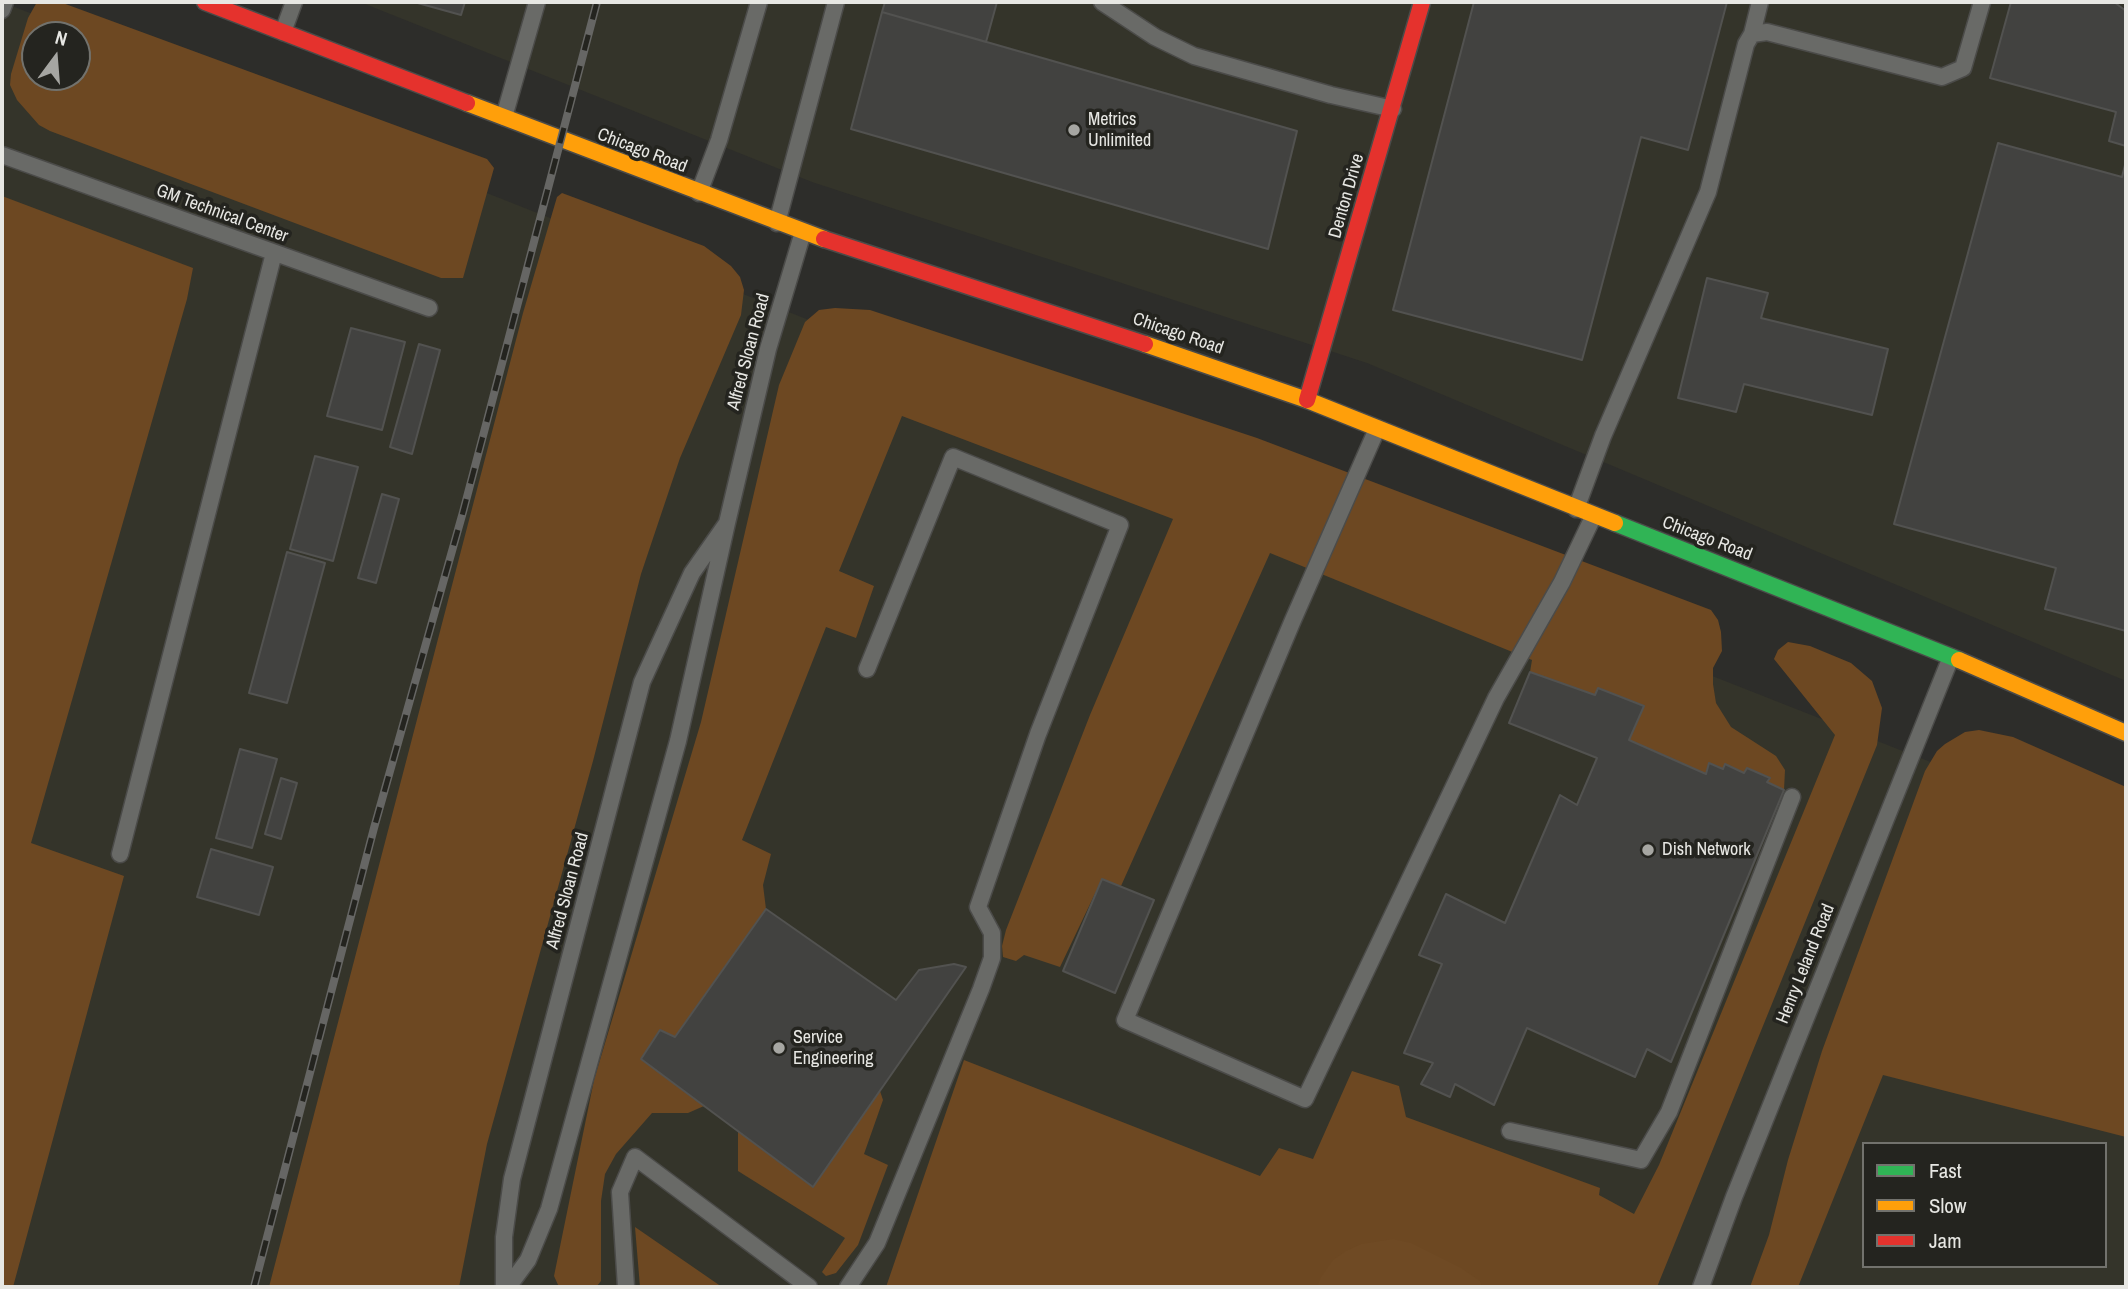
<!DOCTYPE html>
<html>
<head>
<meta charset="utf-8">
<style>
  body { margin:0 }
  #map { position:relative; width:2128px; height:1289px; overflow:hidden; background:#2d2d2a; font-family:"Archivo Narrow",sans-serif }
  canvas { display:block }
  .frame { position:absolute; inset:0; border:4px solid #e7e7e3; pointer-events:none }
  .legend { position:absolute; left:1862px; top:1142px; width:245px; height:126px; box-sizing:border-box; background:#24241f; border:2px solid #72726d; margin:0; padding:9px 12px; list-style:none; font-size:21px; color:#e7e7e3 }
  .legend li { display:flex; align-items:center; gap:14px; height:35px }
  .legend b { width:35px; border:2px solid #72726d }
  .north { position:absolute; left:21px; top:21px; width:70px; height:70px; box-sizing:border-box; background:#24241f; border:2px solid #72726d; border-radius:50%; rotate:16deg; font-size:19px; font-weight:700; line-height:28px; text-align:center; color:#e7e7e3 }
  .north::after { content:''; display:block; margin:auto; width:24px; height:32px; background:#a6a6a2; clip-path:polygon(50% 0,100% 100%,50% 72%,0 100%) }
</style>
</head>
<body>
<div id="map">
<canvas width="2128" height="1289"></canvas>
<div class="frame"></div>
<ul class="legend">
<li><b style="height:9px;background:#30b455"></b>Fast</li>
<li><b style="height:9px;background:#ff9f0a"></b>Slow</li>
<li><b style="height:9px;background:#e5322d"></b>Jam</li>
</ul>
<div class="north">N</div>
</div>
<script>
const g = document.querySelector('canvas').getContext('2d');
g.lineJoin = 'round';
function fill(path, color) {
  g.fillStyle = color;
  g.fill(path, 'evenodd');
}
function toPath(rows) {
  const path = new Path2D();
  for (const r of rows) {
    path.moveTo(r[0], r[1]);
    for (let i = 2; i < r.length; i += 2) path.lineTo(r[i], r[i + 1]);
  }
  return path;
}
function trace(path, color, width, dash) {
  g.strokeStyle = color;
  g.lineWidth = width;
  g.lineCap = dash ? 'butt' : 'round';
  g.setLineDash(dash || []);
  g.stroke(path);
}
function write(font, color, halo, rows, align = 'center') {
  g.font = font + ' "Archivo Narrow",sans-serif';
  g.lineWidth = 7;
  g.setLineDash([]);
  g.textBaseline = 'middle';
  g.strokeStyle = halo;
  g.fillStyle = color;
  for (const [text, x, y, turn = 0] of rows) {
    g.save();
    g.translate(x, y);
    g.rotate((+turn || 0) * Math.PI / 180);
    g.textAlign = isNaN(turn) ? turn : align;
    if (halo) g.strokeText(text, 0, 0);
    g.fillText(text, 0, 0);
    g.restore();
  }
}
fill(toPath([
  [2,2,2126,839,2126,1287,2,1287],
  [35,35,77,35,77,77,35,77],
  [1864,1144,2105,1144,2105,1266,1864,1266],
  [360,2,2126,2,2126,681,1367,363,812,182]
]), '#34342a');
fill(toPath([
  [37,2,60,2,487,159,494,168,463,278,441,278,50,131,39,125,17,100,10,85,11,74,28,18],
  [77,35,77,77,35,77,35,35],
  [562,193,704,246,731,266,740,277,744,290,741,315,680,458,641,574,593,761,487,1144,459,1287,269,1287,523,313,557,197],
  [2,196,193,268,187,299,31,843,124,876,13,1287,2,1287],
  [835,308,870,310,1257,438,1711,610,1718,620,1721,632,1722,651,1713,668,1713,684,1716,703,1731,727,1776,756,1785,770,1784,790,1767,782,1769,777,1747,768,1744,773,1725,764,1723,769,1710,764,1706,774,1629,740,1644,706,1599,688,1595,695,1530,672,1532,660,1270,553,1121,886,1101,881,1060,967,1024,955,1016,961,1003,957,1002,946,1006,930,1090,715,1173,519,902,416,839,571,874,586,856,638,826,627,742,840,771,854,763,885,766,909,675,1037,660,1030,641,1059,704,1106,688,1113,652,1113,616,1154,605,1174,601,1201,601,1281,596,1287,559,1287,554,1276,594,1080,701,722,779,385,805,322,819,310],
  [1788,642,1810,646,1851,663,1872,681,1882,708,1877,745,1657,1287,886,1287,964,1060,1260,1176,1279,1148,1313,1159,1352,1071,1399,1086,1406,1117,1600,1188,1599,1195,1634,1214,1659,1165,1835,735,1774,659,1778,650],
  [1979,730,2013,737,2126,787,2126,1137,1883,1075,1798,1287,1750,1287,1769,1235,1788,1160,1822,1051,1925,771,1937,751,1945,744,1965,732],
  [880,1091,883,1100,864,1154,888,1165,858,1245,836,1273,826,1276,822,1272,845,1238,738,1171,738,1131,813,1187],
  [635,1227,722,1287,640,1287]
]), '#6d4822');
fill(toPath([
  [1393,1239,1411,1243,1461,1268,1480,1281,1482,1287,1317,1287,1321,1277,1333,1260,1346,1251,1361,1244]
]), '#6f4a24');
const building = toPath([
  [414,2,465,2,461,15,414,2],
  [885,2,997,2,986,42,882,12,885,2],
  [1474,2,1727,2,1688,150,1641,137,1582,360,1393,310,1474,2],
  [2011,2,2114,2,2126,11,2126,146,2109,141,2116,112,1990,78,2011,2],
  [882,12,1297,131,1268,249,851,129,882,12],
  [1998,143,2122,177,2126,161,2126,631,2045,609,2056,568,1894,524,1998,143],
  [1707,278,1768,293,1761,318,1888,349,1872,415,1744,384,1736,412,1678,398,1707,278],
  [351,328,405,342,382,430,327,416,351,328],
  [419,344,440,350,412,454,390,447,419,344],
  [315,456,358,467,333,561,290,549,315,456],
  [382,494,399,499,376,583,358,578,382,494],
  [287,552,325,563,287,703,249,693,287,552],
  [1530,672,1595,695,1598,688,1644,706,1629,740,1706,774,1709,763,1723,769,1725,764,1744,773,1747,768,1770,778,1767,782,1784,790,1671,1062,1647,1049,1635,1077,1527,1028,1494,1105,1455,1084,1450,1097,1421,1084,1433,1063,1404,1053,1442,964,1419,955,1446,894,1505,923,1560,795,1577,805,1597,758,1509,723,1530,672],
  [240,749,277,759,252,848,216,838,240,749],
  [281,778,297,783,281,839,265,834,281,778],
  [211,849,273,867,259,915,197,897,211,849],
  [1102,879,1154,900,1115,993,1063,971,1102,879],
  [766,909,896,1000,919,970,954,964,966,967,813,1187,641,1059,660,1030,675,1037,766,909]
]);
fill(building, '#424240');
trace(building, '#525250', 2);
const lane = toPath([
  [1102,2,1155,37,1194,56,1331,95,1393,109],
  [2,10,5,2],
  [283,32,294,2],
  [1752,34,1760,2],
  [504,117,537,2],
  [2,155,429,308],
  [699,193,719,140,759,2],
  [777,223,836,2],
  [1377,429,1293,620,1125,1020,1305,1099,1496,698,1562,582,1594,515],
  [1576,509,1603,436,1708,192,1746,44,1752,34,1767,32,1942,77,1963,68,1982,2],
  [727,523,768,349,803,232],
  [120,854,274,253],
  [1510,1131,1641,1160,1669,1112,1792,797],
  [504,1287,504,1237,512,1179,642,682,692,573,727,523,678,741,549,1209,528,1260,508,1287],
  [626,1287,620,1192,635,1157,809,1287],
  [848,1287,877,1243,981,989,992,958,992,933,978,907,1038,734,1120,525,953,457,867,669],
  [1701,1287,1734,1197,1951,657]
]);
const fast = toPath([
  [1615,523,1959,660]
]);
const slow = toPath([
  [467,103,824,239],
  [1145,344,1307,400,1615,523],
  [1959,660,2126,733]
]);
const jam = toPath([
  [205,2,467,103],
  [824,239,1145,344],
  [1307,400,1422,2]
]);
trace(lane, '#4b4b49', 19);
trace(fast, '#4b4b49', 19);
trace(slow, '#4b4b49', 19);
trace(jam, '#4b4b49', 19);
trace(lane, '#696a67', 16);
trace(fast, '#30b455', 16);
trace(slow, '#ff9f0a', 16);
trace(jam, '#e5322d', 16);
const rail = toPath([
  [254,1287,374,828,463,512,597,2]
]);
trace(rail, '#666664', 8);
trace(rail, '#24241f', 5, [16]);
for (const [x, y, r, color] of [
  [1074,130,7,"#a6a6a2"],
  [1648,850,7,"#a6a6a2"],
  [779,1048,7,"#a6a6a2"]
]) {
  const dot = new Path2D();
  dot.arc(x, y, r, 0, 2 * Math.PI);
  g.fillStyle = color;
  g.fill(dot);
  trace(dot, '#24241f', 2.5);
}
write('18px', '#e7e7e3', '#24241f', [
  ["Metrics",1088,120],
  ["Unlimited",1088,141],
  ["Dish Network",1662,850],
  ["Service",793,1038],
  ["Engineering",793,1059]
], 'left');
write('18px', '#e7e7e3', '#24241f', [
  ["Chicago Road",642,151,21],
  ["Denton Drive",1347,196,-74],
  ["GM Technical Center",222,214,20],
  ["Chicago Road",1178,334,19],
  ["Alfred Sloan Road",749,352,-75],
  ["Chicago Road",1707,539,21],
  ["Alfred Sloan Road",568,891,-75],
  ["Henry Leland Road",1806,964,-68]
]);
</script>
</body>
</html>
